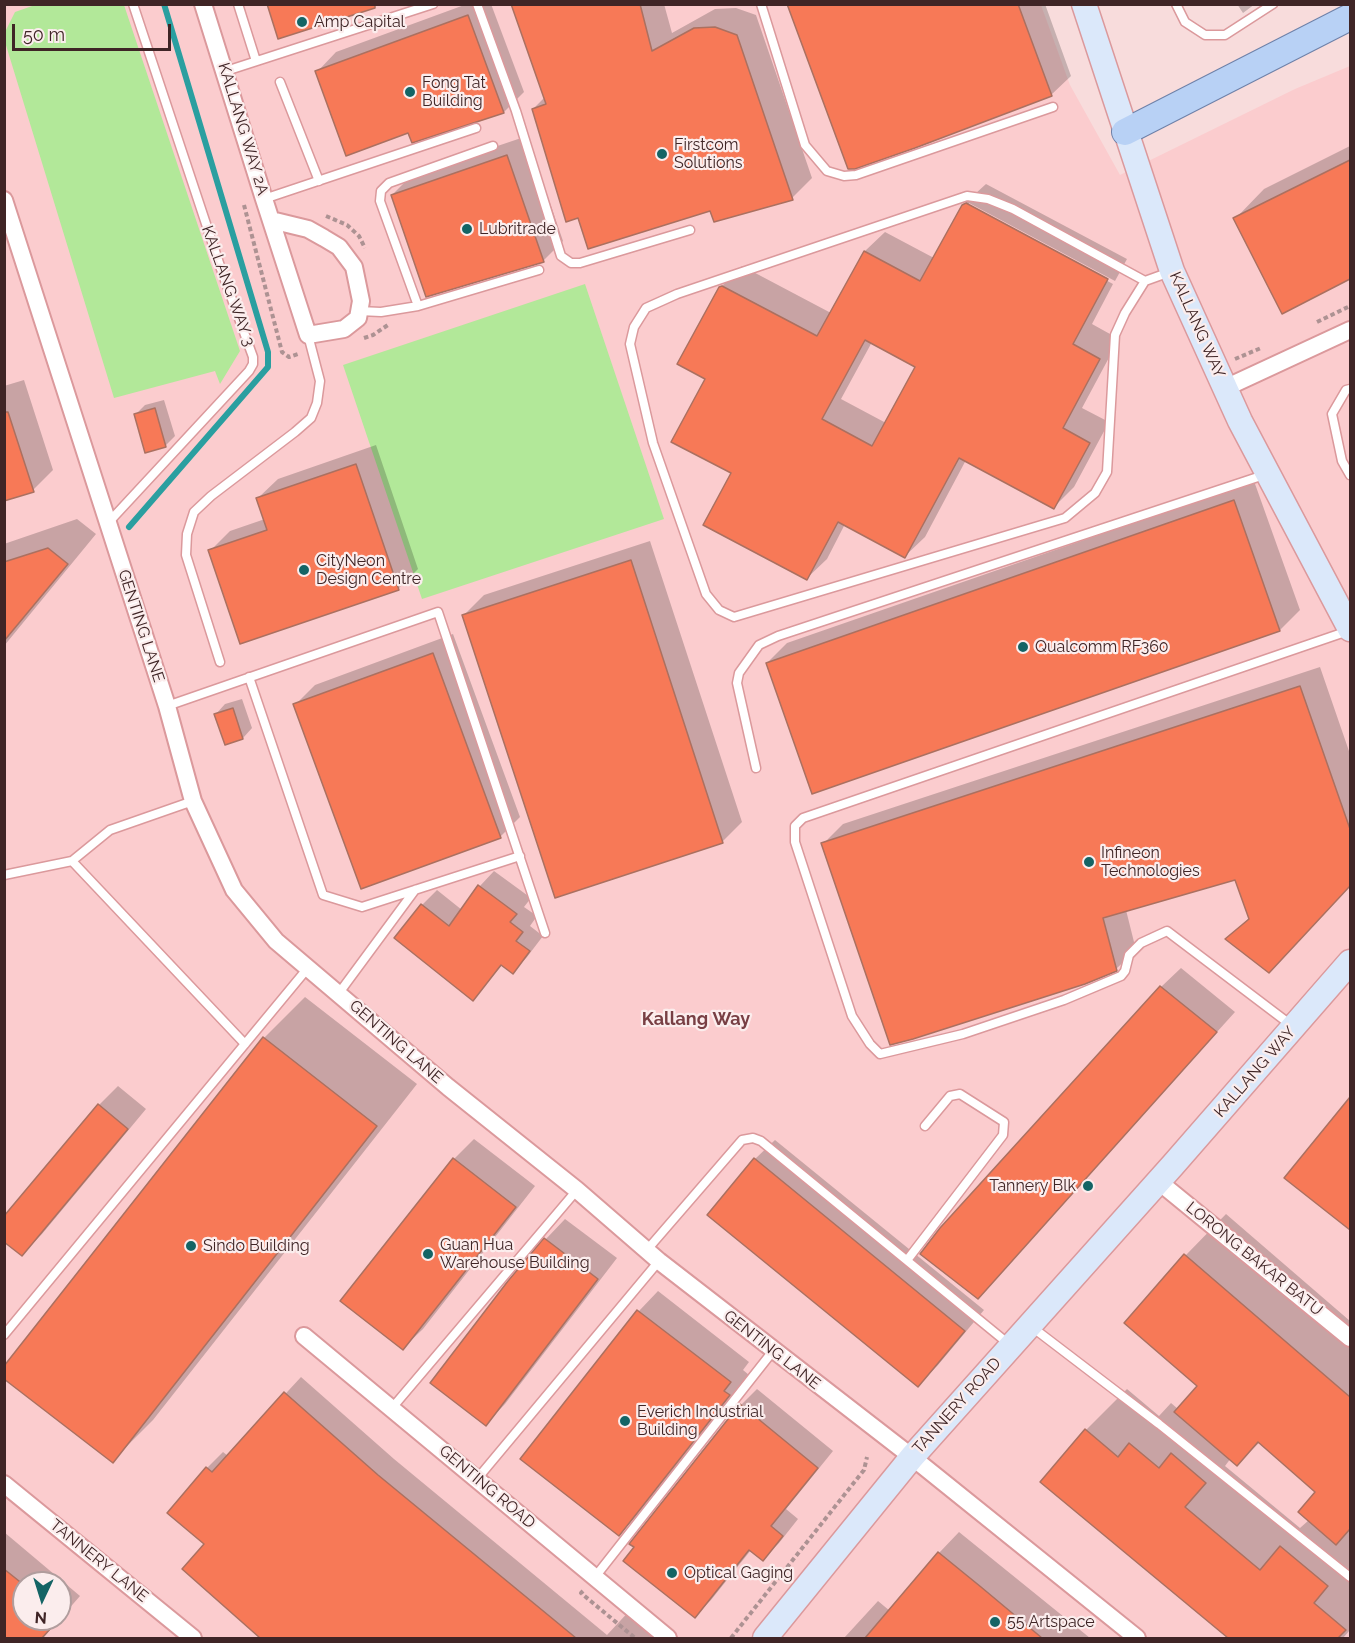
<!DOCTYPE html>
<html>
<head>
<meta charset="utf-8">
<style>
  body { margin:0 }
  #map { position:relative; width:1355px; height:1643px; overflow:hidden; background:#f8dcdc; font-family:Raleway,sans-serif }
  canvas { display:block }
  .frame { position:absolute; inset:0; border:6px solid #3f2526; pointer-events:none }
  .north { position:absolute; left:12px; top:1571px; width:60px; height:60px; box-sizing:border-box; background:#fbeded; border:2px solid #b09d9d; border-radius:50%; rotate:184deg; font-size:16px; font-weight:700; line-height:24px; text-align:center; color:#3f2526 }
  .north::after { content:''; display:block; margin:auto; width:21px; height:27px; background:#146465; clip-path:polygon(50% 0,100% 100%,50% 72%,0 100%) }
  .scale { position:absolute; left:12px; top:24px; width:159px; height:27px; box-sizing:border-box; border:3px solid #3f2526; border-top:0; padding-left:8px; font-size:18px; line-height:21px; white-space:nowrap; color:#3f2526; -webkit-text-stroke:4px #fbeded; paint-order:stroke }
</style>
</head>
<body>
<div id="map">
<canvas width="1355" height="1643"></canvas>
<div class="frame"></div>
<div class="north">N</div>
<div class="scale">50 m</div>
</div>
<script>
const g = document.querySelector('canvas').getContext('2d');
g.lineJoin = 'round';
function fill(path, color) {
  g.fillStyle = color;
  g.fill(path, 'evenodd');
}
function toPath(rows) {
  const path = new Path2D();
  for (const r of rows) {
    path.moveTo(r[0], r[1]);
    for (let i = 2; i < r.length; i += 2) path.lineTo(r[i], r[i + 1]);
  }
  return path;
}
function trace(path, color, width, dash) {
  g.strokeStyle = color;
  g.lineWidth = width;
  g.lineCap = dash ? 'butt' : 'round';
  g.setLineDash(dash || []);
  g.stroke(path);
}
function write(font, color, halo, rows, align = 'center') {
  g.font = font + ' Raleway,sans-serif';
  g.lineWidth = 4.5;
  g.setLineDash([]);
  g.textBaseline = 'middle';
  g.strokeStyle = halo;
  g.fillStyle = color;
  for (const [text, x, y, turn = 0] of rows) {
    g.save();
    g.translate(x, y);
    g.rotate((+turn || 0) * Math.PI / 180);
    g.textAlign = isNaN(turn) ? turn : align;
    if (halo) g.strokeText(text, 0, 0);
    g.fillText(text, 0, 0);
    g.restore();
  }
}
fill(toPath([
  [7,4,1041,5,1070,85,1120,175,1295,89,1350,66,1350,1638,5,1638,4,5],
  [24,1583,60,1583,60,1619,24,1619]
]), '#fbccce');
fill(toPath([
  [35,5,124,5,240,351,220,384,215,371,114,398,5,42,5,32,15,12],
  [585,284,664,519,422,599,343,365]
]), '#b2e899');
fill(toPath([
  [467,4,491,4,524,92,504,112,413,141,409,131,317,72,336,52],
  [513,4,664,4,672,33,715,9,736,8,756,15,812,178,792,198,711,209,579,216,533,109,545,97],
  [789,4,1045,4,1071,76,1051,95],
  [1237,4,1255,4,1243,13],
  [527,136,563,241,543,261,392,195,412,175],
  [1350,146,1350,278,1283,312,1235,219,1264,189],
  [986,184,1127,259,1115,281,969,203,969,207,1113,284,1092,324,1119,339,1082,408,1109,422,1074,487,1054,507,966,460,925,537,905,556,845,524,827,559,807,578,733,473,707,378,720,288,742,266,831,313,865,251,885,232,934,258,963,205],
  [872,342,917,366,886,423,841,399],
  [24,380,53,470,33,490,4,499,4,386],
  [164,400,175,436,165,446,136,414,145,405],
  [376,445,418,569,398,589,210,551,230,531,265,519,258,498,278,479],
  [1254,481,1300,610,1280,630,813,792,767,663,787,643],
  [77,519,96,534,4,646,4,544],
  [650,541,742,822,722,842,464,615,484,595],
  [453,634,520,817,500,837,295,705,315,685],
  [1320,667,1350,754,1350,885,1288,951,1227,939,1250,917,1236,878,1126,910,1136,950,1116,969,823,844,843,824],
  [242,699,252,728,243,738,226,743,216,714,225,704],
  [494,871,531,898,524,907,537,916,530,926,543,936,527,957,513,972,503,964,473,999,422,905,437,890,462,910,480,886],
  [1181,968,1235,1012,978,1297,1161,987],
  [305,997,417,1084,153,1420,112,1461,264,1038],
  [118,1086,146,1109,42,1234,22,1254,99,1105],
  [1350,1099,1350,1221,1346,1225,1287,1178],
  [474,1139,535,1186,423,1329,403,1348,454,1159],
  [775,1140,984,1310,938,1365,918,1385,755,1159],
  [1226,1214,1350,1321,1350,1630,1343,1638,1230,1638,1042,1482,1086,1430,1127,1389,1159,1416,1171,1403,1178,1409,1199,1385,1126,1323,1186,1255],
  [1260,1442,1317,1492,1309,1520,1300,1528,1225,1466,1231,1458,1237,1464],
  [565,1219,617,1258,505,1404,486,1424,546,1239],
  [658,1291,749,1362,743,1370,749,1375,639,1514,619,1534,522,1459,639,1311],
  [301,1377,394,1459,607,1635,633,1607,670,1638,260,1638,184,1569,206,1544,207,1468,223,1452,228,1456],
  [757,1389,833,1451,786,1509,798,1519,779,1543,763,1559,751,1550,711,1600,695,1616,631,1544,741,1405],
  [4,1532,80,1596,60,1619,60,1583,24,1583,24,1619,60,1619,43,1638,4,1638],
  [959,1532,1090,1638,934,1638,925,1631,921,1636,924,1638,844,1638,878,1601,890,1611,939,1553]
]), '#0003');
trace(toPath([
  [129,527,268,367,268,352,164,4]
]), '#2a9fa0', 6);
const building = toPath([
  [267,4,375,4,375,8,278,39,267,4],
  [511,4,640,4,652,51,694,28,715,27,737,35,793,200,714,222,710,211,588,249,578,218,566,222,532,109,546,104,511,4],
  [787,4,1018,4,1052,96,915,148,855,169,848,169,787,4],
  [468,15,504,113,412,143,408,133,346,156,315,71,468,15],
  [507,155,544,262,426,297,391,195,507,155],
  [1350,160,1350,279,1282,314,1233,218,1350,160],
  [966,203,1108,279,1073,344,1100,359,1063,428,1090,443,1054,509,959,458,905,558,838,522,807,580,703,525,731,473,671,442,705,379,677,364,719,287,722,286,817,336,864,251,920,281,962,205,966,203],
  [865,340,915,367,872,446,822,419,865,340],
  [155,408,166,447,145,453,134,414,155,408],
  [4,412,8,412,34,492,4,501,4,412],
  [356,464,399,590,240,644,208,550,267,530,256,498,356,464],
  [1234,500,1280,631,812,794,766,663,1234,500],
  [48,548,68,564,4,641,4,562,48,548],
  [631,560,723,843,555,898,462,615,631,560],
  [433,653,501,838,361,889,293,704,433,653],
  [1300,686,1350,829,1350,886,1269,973,1225,939,1249,919,1235,880,1103,918,1117,971,1085,984,913,1039,890,1045,821,843,1300,686],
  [233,708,243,739,225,745,214,714,233,708],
  [478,885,517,914,510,922,523,932,516,941,530,951,513,974,501,965,473,1001,394,938,421,904,449,926,478,885],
  [1160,986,1217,1032,978,1299,920,1254,940,1228,1160,986],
  [263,1037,377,1126,113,1463,4,1379,4,1366,263,1037],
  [1350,1097,1350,1230,1284,1178,1350,1097],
  [98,1104,128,1129,22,1256,4,1242,4,1216,98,1104],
  [453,1158,516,1207,403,1350,340,1301,453,1158],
  [754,1158,965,1331,918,1387,707,1215,754,1158],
  [544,1238,598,1279,486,1426,430,1383,508,1281,544,1238],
  [1184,1254,1350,1397,1350,1529,1336,1545,1298,1512,1315,1492,1258,1442,1237,1466,1174,1412,1197,1386,1124,1323,1184,1254],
  [637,1310,731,1382,724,1391,730,1395,619,1536,520,1459,637,1310],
  [284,1392,378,1475,576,1638,260,1638,182,1569,204,1544,167,1513,206,1467,212,1472,284,1392],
  [740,1404,818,1468,771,1526,783,1536,763,1561,749,1550,695,1618,623,1561,634,1547,629,1544,740,1404],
  [1085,1429,1118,1457,1129,1443,1159,1468,1171,1453,1206,1483,1185,1507,1260,1570,1280,1546,1328,1586,1314,1603,1346,1630,1338,1638,1228,1638,1040,1482,1085,1429],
  [938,1552,981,1587,1042,1638,865,1638,938,1552],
  [4,1569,24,1585,24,1619,59,1619,42,1638,4,1638,4,1569]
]);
fill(building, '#f77957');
trace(building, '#ab7060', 1.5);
const lane = toPath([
  [238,4,256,61],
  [477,4,516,111,561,256,571,263,580,263,690,230],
  [761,4,805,145,827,171,844,176,856,175,1053,107],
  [1176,4,1185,22,1205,35,1225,35,1273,4],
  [226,71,433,4],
  [280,82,319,181],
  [264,199,476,128],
  [1145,281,1013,209,988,199,967,196,677,294,646,308,634,327,630,344,653,443,706,594,719,610,734,617,1065,518,1095,493,1107,472,1115,335,1125,313,1145,281,1170,272],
  [418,306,380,201,381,191,389,183,493,146],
  [359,311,381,312,418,306,539,270],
  [1350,389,1346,390,1332,414,1342,461,1350,475],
  [108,523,249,371,253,364,253,357,221,269,133,4],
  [220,662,186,555,187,534,194,512,211,496,295,432,311,418,317,403,320,381,308,335],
  [249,677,323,895,362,907,520,856],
  [167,706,438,612,545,933],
  [756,768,737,683,739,673,759,645,778,636,1267,474],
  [72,861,245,1044],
  [4,875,72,861,110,830,193,801],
  [339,993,415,890],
  [1291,1025,1167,931,1141,943,1129,955,1125,971,1121,976,1064,1000,963,1034,880,1054,870,1044,852,1016,795,842,795,826,803,818,1348,631],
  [646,1251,742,1140,753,1138,761,1141,1010,1345],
  [908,1259,1003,1135,1004,1122,960,1094,950,1096,925,1126],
  [1032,1327,1159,1424,1350,1577],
  [4,1335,307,969],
  [392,1408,577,1190],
  [477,1479,659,1261],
  [595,1577,773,1351]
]);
const street = toPath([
  [203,4,264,199,308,335,344,329,358,318,361,301,354,267,339,247,324,238,308,229,271,220],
  [4,200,167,706,193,801,234,890,276,941,448,1087,577,1190,659,1261,912,1457,1137,1638],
  [1225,388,1350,330],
  [1158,1181,1350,1338],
  [304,1336,668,1638],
  [4,1484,193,1638]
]);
const secondary = toPath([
  [1084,4,1172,271,1240,421,1350,629],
  [765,1638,912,1457,1173,1165,1350,962]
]);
const primary = toPath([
  [1125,132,1350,17]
]);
trace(lane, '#db999c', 11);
trace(street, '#db999c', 20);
trace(secondary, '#db999c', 27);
trace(primary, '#6e81a8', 28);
trace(toPath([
  [244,205,282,352,289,357,298,354],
  [326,216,347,225,359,236,365,248],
  [1317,322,1350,306],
  [364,338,373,335,388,325],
  [1235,359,1261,348],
  [583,1591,581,1593,635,1638],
  [731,1638,864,1470,867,1457]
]), '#ad9293', 4, [4.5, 3]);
trace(lane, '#fff', 8);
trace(street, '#fff', 16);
trace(secondary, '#dbe8fa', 24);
trace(primary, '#b8d1f5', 26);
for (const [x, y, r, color] of [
  [302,22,6,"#146465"],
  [410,92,6,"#146465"],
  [662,154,6,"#146465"],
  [467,229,6,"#146465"],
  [304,570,6,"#146465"],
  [1023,647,6,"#146465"],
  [1089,862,6,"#146465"],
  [1088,1186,6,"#146465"],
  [191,1246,6,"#146465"],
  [428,1254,6,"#146465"],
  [625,1421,6,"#146465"],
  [672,1573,6,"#146465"],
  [995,1622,6,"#146465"]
]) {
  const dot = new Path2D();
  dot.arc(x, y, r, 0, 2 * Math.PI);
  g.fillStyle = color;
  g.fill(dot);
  trace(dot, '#fbeded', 2);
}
write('16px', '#3f2526', '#fbeded', [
  ["Amp Capital",314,22],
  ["Fong Tat",422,83],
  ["Building",422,101],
  ["Firstcom",674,145],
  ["Solutions",674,163],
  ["Lubritrade",479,229],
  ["CityNeon",316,561],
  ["Design Centre",316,579],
  ["Qualcomm RF360",1035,647],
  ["Infineon",1101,853],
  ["Technologies",1101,871],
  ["Tannery Blk",1076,1186,"right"],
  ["Guan Hua",440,1245],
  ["Warehouse Building",440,1263],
  ["Sindo Building",203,1246],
  ["Everich Industrial",637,1412],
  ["Building",637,1430],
  ["Optical Gaging",684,1573],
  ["55 Artspace",1007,1622]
], 'left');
write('16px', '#3f2526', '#fbeded', [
  ["KALLANG WAY 2A",243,129,73],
  ["KALLANG WAY 3",228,286,70],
  ["KALLANG WAY",1197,325,66],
  ["GENTING LANE",141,626,72],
  ["GENTING LANE",396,1042,41],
  ["KALLANG WAY",1255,1072,-49],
  ["LORONG BAKAR BATU",1254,1259,39],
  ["GENTING LANE",772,1350,38],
  ["TANNERY ROAD",957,1406,-48],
  ["GENTING ROAD",487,1487,40],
  ["TANNERY LANE",99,1561,39]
]);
write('bold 18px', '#783f44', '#fbeded', [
  ["Kallang Way",696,1020]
]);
</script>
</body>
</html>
